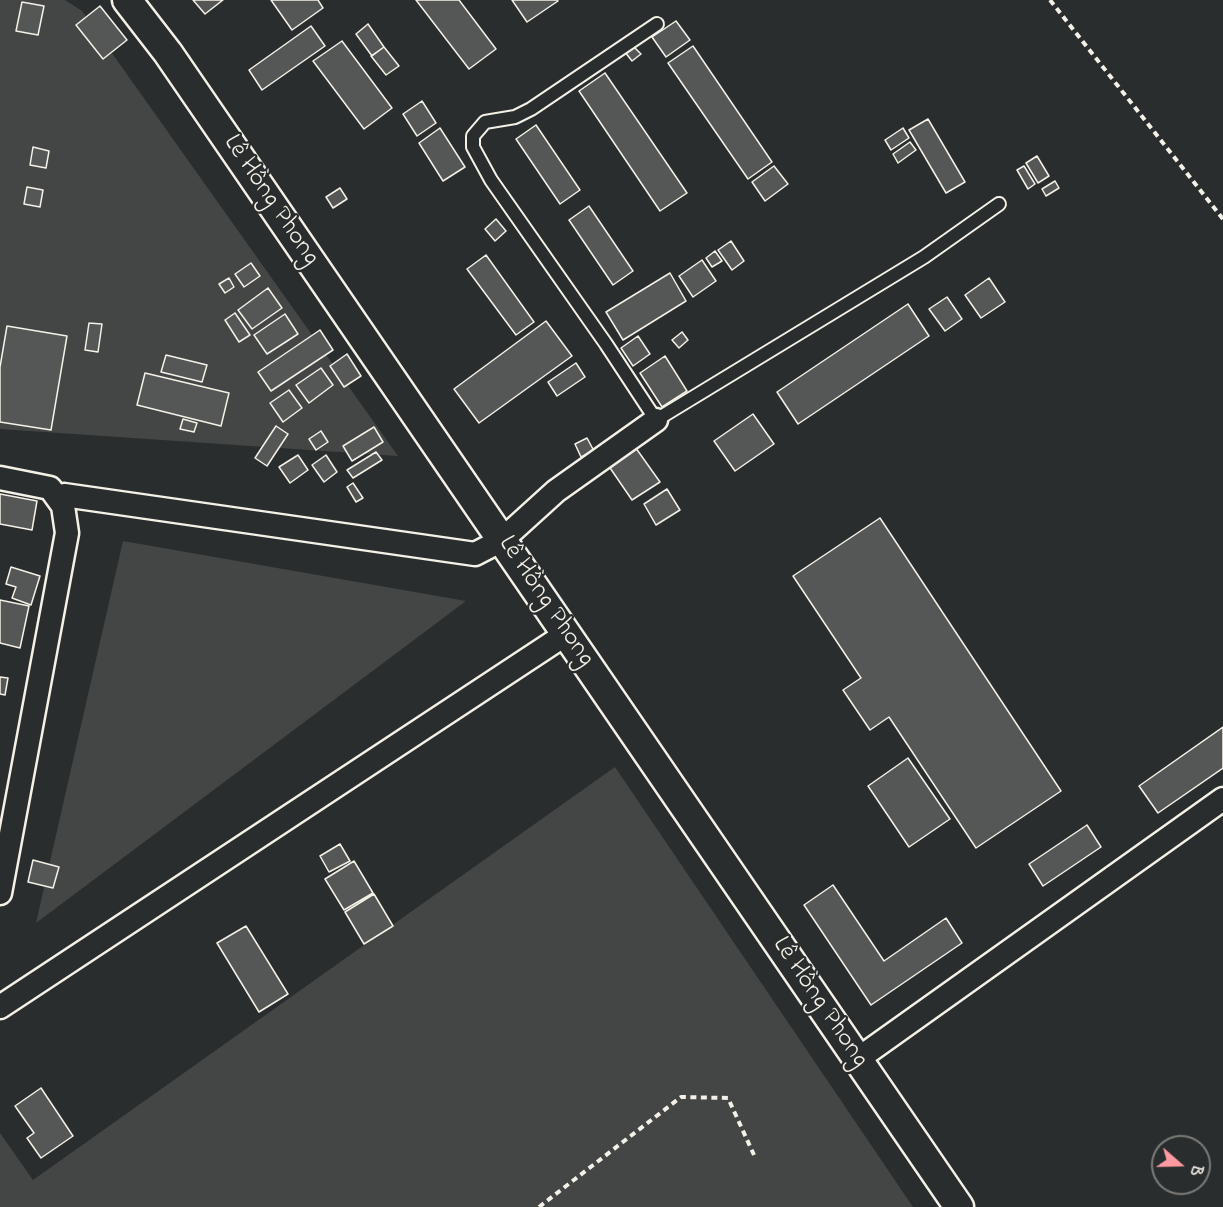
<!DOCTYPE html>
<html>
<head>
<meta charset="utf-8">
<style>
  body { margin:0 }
  #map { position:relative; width:1223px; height:1207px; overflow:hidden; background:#2a2d2e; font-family:"Indie Flower",sans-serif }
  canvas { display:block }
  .north { position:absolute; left:1151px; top:1135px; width:60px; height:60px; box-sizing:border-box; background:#2a2d2e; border:2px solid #7b7b78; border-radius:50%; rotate:110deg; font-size:16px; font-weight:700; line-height:24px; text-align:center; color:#f4f1e8 }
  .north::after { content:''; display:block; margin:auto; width:21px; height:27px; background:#ff9aa2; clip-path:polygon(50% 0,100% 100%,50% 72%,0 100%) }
</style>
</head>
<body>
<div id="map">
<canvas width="1223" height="1207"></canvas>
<div class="north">B</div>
</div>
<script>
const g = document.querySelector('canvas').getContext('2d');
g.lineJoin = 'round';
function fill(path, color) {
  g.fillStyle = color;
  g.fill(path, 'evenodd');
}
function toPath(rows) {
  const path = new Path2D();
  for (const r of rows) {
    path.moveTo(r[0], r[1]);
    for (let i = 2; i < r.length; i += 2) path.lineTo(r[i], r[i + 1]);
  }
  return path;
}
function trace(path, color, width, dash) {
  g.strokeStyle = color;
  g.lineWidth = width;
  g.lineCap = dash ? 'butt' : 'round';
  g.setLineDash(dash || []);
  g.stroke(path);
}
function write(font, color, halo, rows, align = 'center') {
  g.font = font + ' "Indie Flower",sans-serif';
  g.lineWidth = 4.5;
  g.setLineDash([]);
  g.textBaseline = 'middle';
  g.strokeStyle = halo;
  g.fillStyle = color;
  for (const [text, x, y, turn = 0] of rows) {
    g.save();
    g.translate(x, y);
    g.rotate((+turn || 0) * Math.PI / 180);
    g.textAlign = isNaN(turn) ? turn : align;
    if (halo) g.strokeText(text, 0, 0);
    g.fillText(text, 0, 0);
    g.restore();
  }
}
fill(toPath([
  [0,0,65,0,82,11,398,456,0,429],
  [123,541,466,601,36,923],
  [615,767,913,1207,0,1207,0,1133,33,1180]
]), '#444645');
const building = toPath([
  [193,0,223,0,205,14,193,0],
  [271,0,318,0,323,8,292,30,271,0],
  [416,0,459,0,496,49,469,69,416,0],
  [512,0,557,0,558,1,527,22,512,0],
  [22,2,44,6,38,35,16,31,22,2],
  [100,6,127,40,103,59,76,25,100,6],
  [676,21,690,40,666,57,652,37,676,21],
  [368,24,384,47,372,56,356,34,368,24],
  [311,26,325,46,262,90,249,70,311,26],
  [342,41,392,108,364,129,313,61,342,41],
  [633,46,641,54,632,61,625,52,633,46],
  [693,46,772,162,748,179,668,63,693,46],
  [384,47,399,66,386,75,371,56,384,47],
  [605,73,687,193,660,211,579,91,605,73],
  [422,101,436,123,417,136,403,114,422,101],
  [928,119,965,182,946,193,909,130,928,119],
  [536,125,580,190,560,204,516,139,536,125],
  [440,128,465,167,443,181,419,143,440,128],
  [903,128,909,138,891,150,885,140,903,128],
  [910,142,916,150,898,163,893,154,910,142],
  [33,147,49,151,46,168,30,165,33,147],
  [1037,156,1049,176,1038,183,1026,163,1037,156],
  [774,166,788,184,765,201,752,182,774,166],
  [1024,166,1035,184,1028,189,1017,170,1024,166],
  [1055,181,1059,188,1046,196,1042,189,1055,181],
  [27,187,43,190,40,207,24,204,27,187],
  [340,188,347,199,333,208,326,197,340,188],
  [589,206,633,271,613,285,569,220,589,206],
  [496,219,506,231,495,241,485,229,496,219],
  [731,241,744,261,732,270,718,250,731,241],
  [715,251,722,261,712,267,706,258,715,251],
  [486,255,534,322,516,335,467,269,486,255],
  [702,260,716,281,693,297,679,276,702,260],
  [251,263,260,276,244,287,235,274,251,263],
  [670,273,686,301,623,340,606,312,670,273],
  [229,278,234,287,225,293,219,284,229,278],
  [989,278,1005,302,981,318,965,295,989,278],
  [268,288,282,308,252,329,238,310,268,288],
  [947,297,962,319,945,331,929,309,947,297],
  [908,304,929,336,798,424,777,392,908,304],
  [235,313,250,335,239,342,225,320,235,313],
  [285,314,298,334,267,354,254,335,285,314],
  [546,321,572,356,479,423,454,389,546,321],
  [89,323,102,324,98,352,85,350,89,323],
  [7,326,67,336,51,430,0,422,0,367,7,326],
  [320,330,333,350,271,391,258,372,320,330],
  [682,332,688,340,679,348,672,340,682,332],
  [638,336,650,354,633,366,621,348,638,336],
  [347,354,361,376,344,387,330,366,347,354],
  [166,355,207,365,202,382,161,372,166,355],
  [665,356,687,391,662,407,640,373,665,356],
  [576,363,585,377,557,396,548,382,576,363],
  [321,368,333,385,309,403,296,385,321,368],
  [145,373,229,393,221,426,137,405,145,373],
  [289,390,302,408,283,422,270,403,289,390],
  [753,414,774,444,735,471,714,441,753,414],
  [183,419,197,423,194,432,180,429,183,419],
  [276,426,288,434,267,466,255,458,276,426],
  [374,427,383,442,352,461,343,446,374,427],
  [321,431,328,442,316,450,309,439,321,431],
  [587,438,594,451,581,457,575,444,587,438],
  [633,444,660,482,632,500,606,462,633,444],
  [376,452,382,460,353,478,347,470,376,452],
  [298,455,308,470,290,483,279,467,298,455],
  [326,455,337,472,324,482,312,465,326,455],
  [353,483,363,498,356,502,347,487,353,483],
  [667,489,680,510,656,525,644,504,667,489],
  [0,494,37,501,32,530,0,524,0,494],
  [880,518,1061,791,976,848,889,717,870,730,843,690,861,678,793,576,880,518],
  [11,567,40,576,31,605,12,598,16,587,6,584,11,567],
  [0,600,29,606,20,648,0,643,0,600],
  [0,677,8,678,5,695,0,694,0,677],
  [1223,727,1223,768,1158,813,1139,786,1223,727],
  [908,758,950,819,909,847,868,786,908,758],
  [1087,825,1101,847,1043,886,1029,864,1087,825],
  [340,844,350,861,329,872,320,856,340,844],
  [33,860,59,867,53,888,28,882,33,860],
  [354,861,373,893,344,910,325,879,354,861],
  [833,885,884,961,946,918,962,943,871,1005,804,905,833,885],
  [374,894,393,926,364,944,345,912,374,894],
  [246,926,288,994,259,1012,217,943,246,926],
  [41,1088,73,1136,41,1158,27,1138,34,1133,15,1106,41,1088]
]);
fill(building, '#555756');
trace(building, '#f4f1e8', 1.5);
const service = toPath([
  [657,24,531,109,515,117,485,122,473,136,473,147,491,180,606,344,656,420,924,257,999,204]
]);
const minor = toPath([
  [0,478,50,488,63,506,67,533,0,893],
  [63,506,64,495,475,554,502,540,556,491,656,420],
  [0,1007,566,634],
  [858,1059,1223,799]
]);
const tertiary = toPath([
  [127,0,168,53,959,1207]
]);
trace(service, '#f4f1e8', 16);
trace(minor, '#f4f1e8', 27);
trace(tertiary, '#f4f1e8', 33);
trace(toPath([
  [1050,0,1223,219],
  [539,1207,681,1097,728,1098,754,1155]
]), '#f4f1e8', 4, [6, 4.5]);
trace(service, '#2a2d2e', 12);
trace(minor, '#2a2d2e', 22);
trace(tertiary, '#2a2d2e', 28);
write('26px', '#f4f1e8', '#2a2d2e', [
  ["Lê Hồng Phong",270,201,56],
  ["Lê Hồng Phong",545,602,56],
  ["Lê Hồng Phong",819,1003,56]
]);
</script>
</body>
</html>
